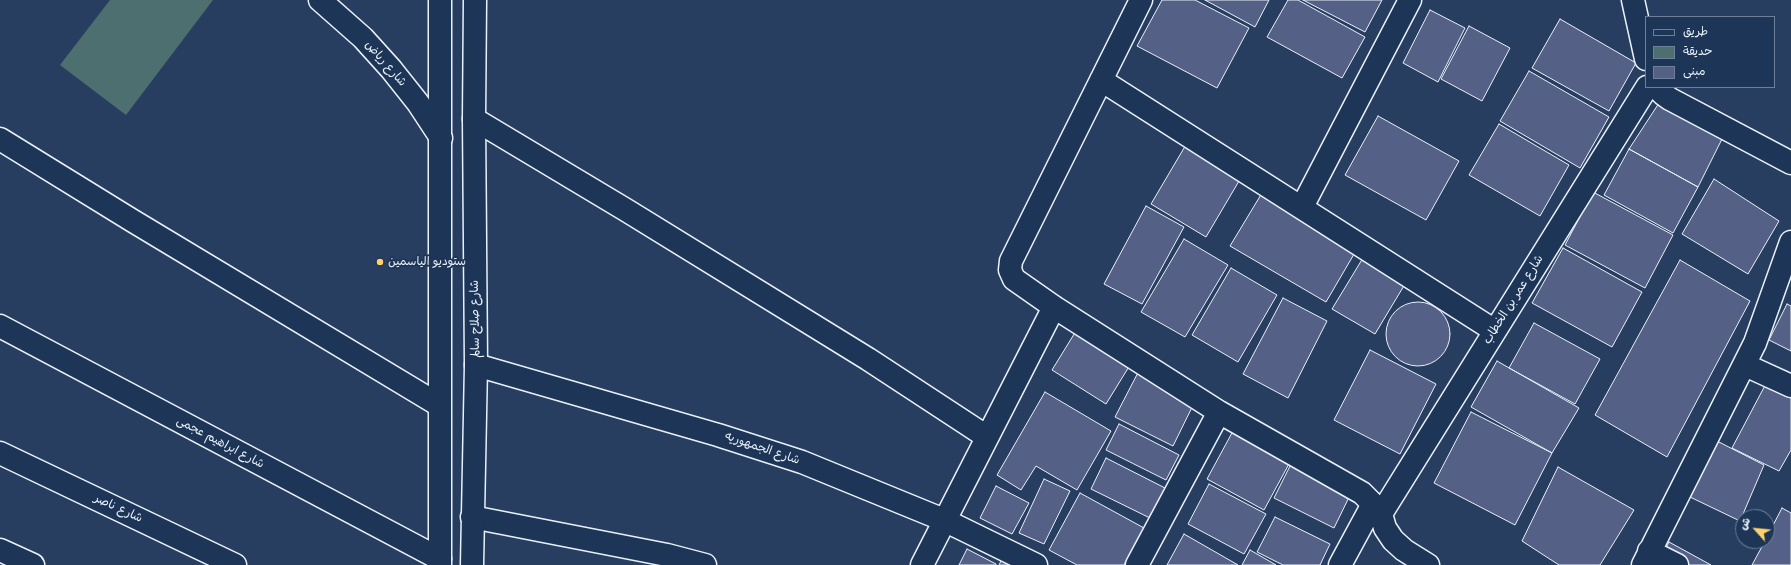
<!DOCTYPE html>
<html>
<head>
<meta charset="utf-8">
<style>
  body { margin:0 }
  #map { position:relative; width:1791px; height:565px; overflow:hidden; background:#283e61; font-family:Mynerve,"Playpen Sans Arabic",sans-serif }
  canvas { display:block }
  .legend { position:absolute; left:1645px; top:16px; width:130px; height:72px; box-sizing:border-box; background:#1d3557; border:1px solid #6e8097; margin:0; padding:5px 7px; list-style:none; font-size:12px; color:#e8f1f8 }
  .legend li { display:flex; align-items:center; gap:8px; height:20px }
  .legend b { width:20px; border:1px solid #6e8097 }
  .north { position:absolute; left:1735px; top:509px; width:40px; height:40px; box-sizing:border-box; background:#1d3557; border:1px solid #6e8097; border-radius:50%; rotate:297deg; font-size:11px; font-weight:700; line-height:16px; text-align:center; color:#e8f1f8 }
  .north::after { content:''; display:block; margin:auto; width:14px; height:18px; background:#ffd166; clip-path:polygon(50% 0,100% 100%,50% 72%,0 100%) }
</style>
</head>
<body>
<div id="map">
<canvas width="1791" height="565"></canvas>
<ul class="legend">
<li><b style="height:5px;background:#1d3557"></b>طريق</li>
<li><b style="height:11px;background:#4e6f6f"></b>حديقة</li>
<li><b style="height:11px;background:#556087"></b>مبنى</li>
</ul>
<div class="north">ش</div>
</div>
<script>
const g = document.querySelector('canvas').getContext('2d');
g.lineJoin = 'round';
function fill(path, color) {
  g.fillStyle = color;
  g.fill(path, 'evenodd');
}
function toPath(rows) {
  const path = new Path2D();
  for (const r of rows) {
    if (r.length === 3) {
      path.moveTo(r[0] + r[2], r[1]);
      path.arc(r[0], r[1], r[2], 0, 2 * Math.PI);
      continue;
    }
    path.moveTo(r[0], r[1]);
    for (let i = 2; i < r.length; i += 2) path.lineTo(r[i], r[i + 1]);
  }
  return path;
}
function trace(path, color, width, dash) {
  g.strokeStyle = color;
  g.lineWidth = width;
  g.lineCap = dash ? 'butt' : 'round';
  g.setLineDash(dash || []);
  g.stroke(path);
}
function write(font, color, halo, rows, align = 'center') {
  g.font = font + ' Mynerve,"Playpen Sans Arabic",sans-serif';
  g.lineWidth = 3.5;
  g.setLineDash([]);
  g.textBaseline = 'middle';
  g.strokeStyle = halo;
  g.fillStyle = color;
  for (const [text, x, y, turn = 0] of rows) {
    g.save();
    g.translate(x, y);
    g.rotate((+turn || 0) * Math.PI / 180);
    g.textAlign = isNaN(turn) ? turn : align;
    if (halo) g.strokeText(text, 0, 0);
    g.fillText(text, 0, 0);
    g.restore();
  }
}
fill(toPath([
  [110,0,213,0,126,115,60,65]
]), '#4e6f6f');
const building = toPath([
  [1162,0,1195,0,1249,28,1217,88,1137,46,1162,0],
  [1205,0,1269,0,1255,27,1205,0],
  [1288,0,1298,0,1365,37,1342,78,1267,37,1288,0],
  [1303,0,1382,0,1365,32,1303,0],
  [1430,10,1465,28,1438,82,1403,63,1430,10],
  [1560,19,1636,63,1609,111,1532,68,1560,19],
  [1469,26,1510,48,1482,101,1441,79,1469,26],
  [1529,71,1609,117,1580,168,1500,121,1529,71],
  [1661,100,1724,135,1698,187,1629,149,1661,100],
  [1378,116,1459,161,1426,220,1345,175,1378,116],
  [1499,124,1569,165,1540,216,1469,175,1499,124],
  [1187,143,1242,176,1206,237,1151,204,1187,143],
  [1629,149,1698,187,1673,233,1604,195,1629,149],
  [1714,179,1779,221,1748,274,1682,234,1714,179],
  [1593,192,1673,235,1645,288,1565,245,1593,192],
  [1262,193,1357,249,1326,302,1230,246,1262,193],
  [1146,206,1184,227,1142,304,1104,284,1146,206],
  [1184,239,1228,265,1185,337,1141,312,1184,239],
  [1563,248,1642,292,1612,347,1532,303,1563,248],
  [1366,253,1408,279,1375,334,1332,309,1366,253],
  [1680,260,1750,301,1667,457,1595,415,1680,260],
  [1231,268,1277,295,1238,362,1192,335,1231,268],
  [1283,298,1327,321,1288,398,1243,374,1283,298],
  [1418,334,32],
  [1787,304,1791,306,1791,351,1769,340,1787,304],
  [1534,323,1600,359,1575,404,1509,368,1534,323],
  [1076,331,1130,365,1106,404,1052,370,1076,331],
  [1370,350,1436,384,1400,454,1334,420,1370,350],
  [1144,361,1201,389,1173,446,1115,417,1144,361],
  [1497,361,1579,408,1552,453,1471,407,1497,361],
  [1770,376,1791,390,1791,450,1779,471,1732,448,1770,376],
  [1045,392,1111,431,1077,490,1036,466,1021,490,997,475,1045,392],
  [1471,412,1552,453,1515,525,1434,483,1471,412],
  [1119,424,1179,455,1166,480,1106,450,1119,424],
  [1233,431,1290,462,1264,510,1207,479,1233,431],
  [1715,440,1764,465,1740,521,1688,496,1715,440],
  [1106,458,1167,489,1152,519,1091,489,1106,458],
  [1294,458,1354,487,1334,528,1274,498,1294,458],
  [1558,467,1634,510,1600,565,1559,565,1522,541,1558,467],
  [1044,479,1070,491,1044,544,1019,533,1044,479],
  [1209,484,1266,514,1244,554,1188,524,1209,484],
  [996,486,1029,503,1012,534,980,518,996,486],
  [1080,493,1144,528,1124,565,1077,565,1049,550,1080,493],
  [1782,508,1791,513,1791,565,1752,565,1765,541,1767,541,1767,537,1782,508],
  [1275,517,1330,544,1320,565,1283,565,1257,552,1275,517],
  [1184,534,1238,565,1167,565,1184,534],
  [1669,542,1711,565,1657,565,1669,542],
  [967,549,996,564,996,565,959,565,967,549],
  [1250,550,1276,565,1242,565,1250,550],
  [1004,555,1024,565,999,565,1004,555]
]);
fill(building, '#556087');
trace(building, '#e8f1f8', 1);
const minor = toPath([
  [320,0,363,38,391,69,418,103,441,138],
  [1141,0,1011,261,1010,270,1014,279,1054,307,1219,412,1362,493,1373,504,1381,514,1385,528,1393,540,1404,550,1428,565],
  [1633,0,1646,59],
  [1101,80,1495,331],
  [1656,87,1663,94,1670,99,1791,163],
  [474,119,626,210,868,359,987,437],
  [0,139,133,221,439,405],
  [1302,207,1410,0],
  [0,326,440,559],
  [476,365,718,435,802,462,944,520,1036,565],
  [1745,365,1791,386],
  [0,453,235,565],
  [1381,514,1647,87],
  [472,517,667,555,705,565],
  [0,550,33,565],
  [1649,551,1677,565],
  [922,565,1054,307],
  [1137,565,1219,412],
  [1340,565,1373,504],
  [1643,565,1755,343,1791,242]
]);
const major = toPath([
  [440,565,440,0],
  [472,565,476,365,474,119,475,0]
]);
trace(minor, '#e8f1f8', 25);
trace(major, '#e8f1f8', 25);
trace(minor, '#1d3557', 22);
trace(major, '#1d3557', 22);
for (const [x, y, r, color] of [
  [380,262,4,"#ffd166"]
]) {
  const dot = new Path2D();
  dot.arc(x, y, r, 0, 2 * Math.PI);
  g.fillStyle = color;
  g.fill(dot);
  trace(dot, '#1d3557', 1.5);
}
write('12px', '#e8f1f8', '#1d3557', [
  ["شارع رياض",385,64,49],
  ["شارع عمر بن الخطاب",1514,300,-58],
  ["شارع صلاح سالم",476,319,-91],
  ["شارع ابراهيم عجمى",220,443,28],
  ["شارع الجمهوريه",762,449,19],
  ["شارع ناصر",118,509,25]
]);
write('12px', '#e8f1f8', '#1d3557', [
  ["ستوديو الياسمين",388,262]
], 'left');
</script>
</body>
</html>
